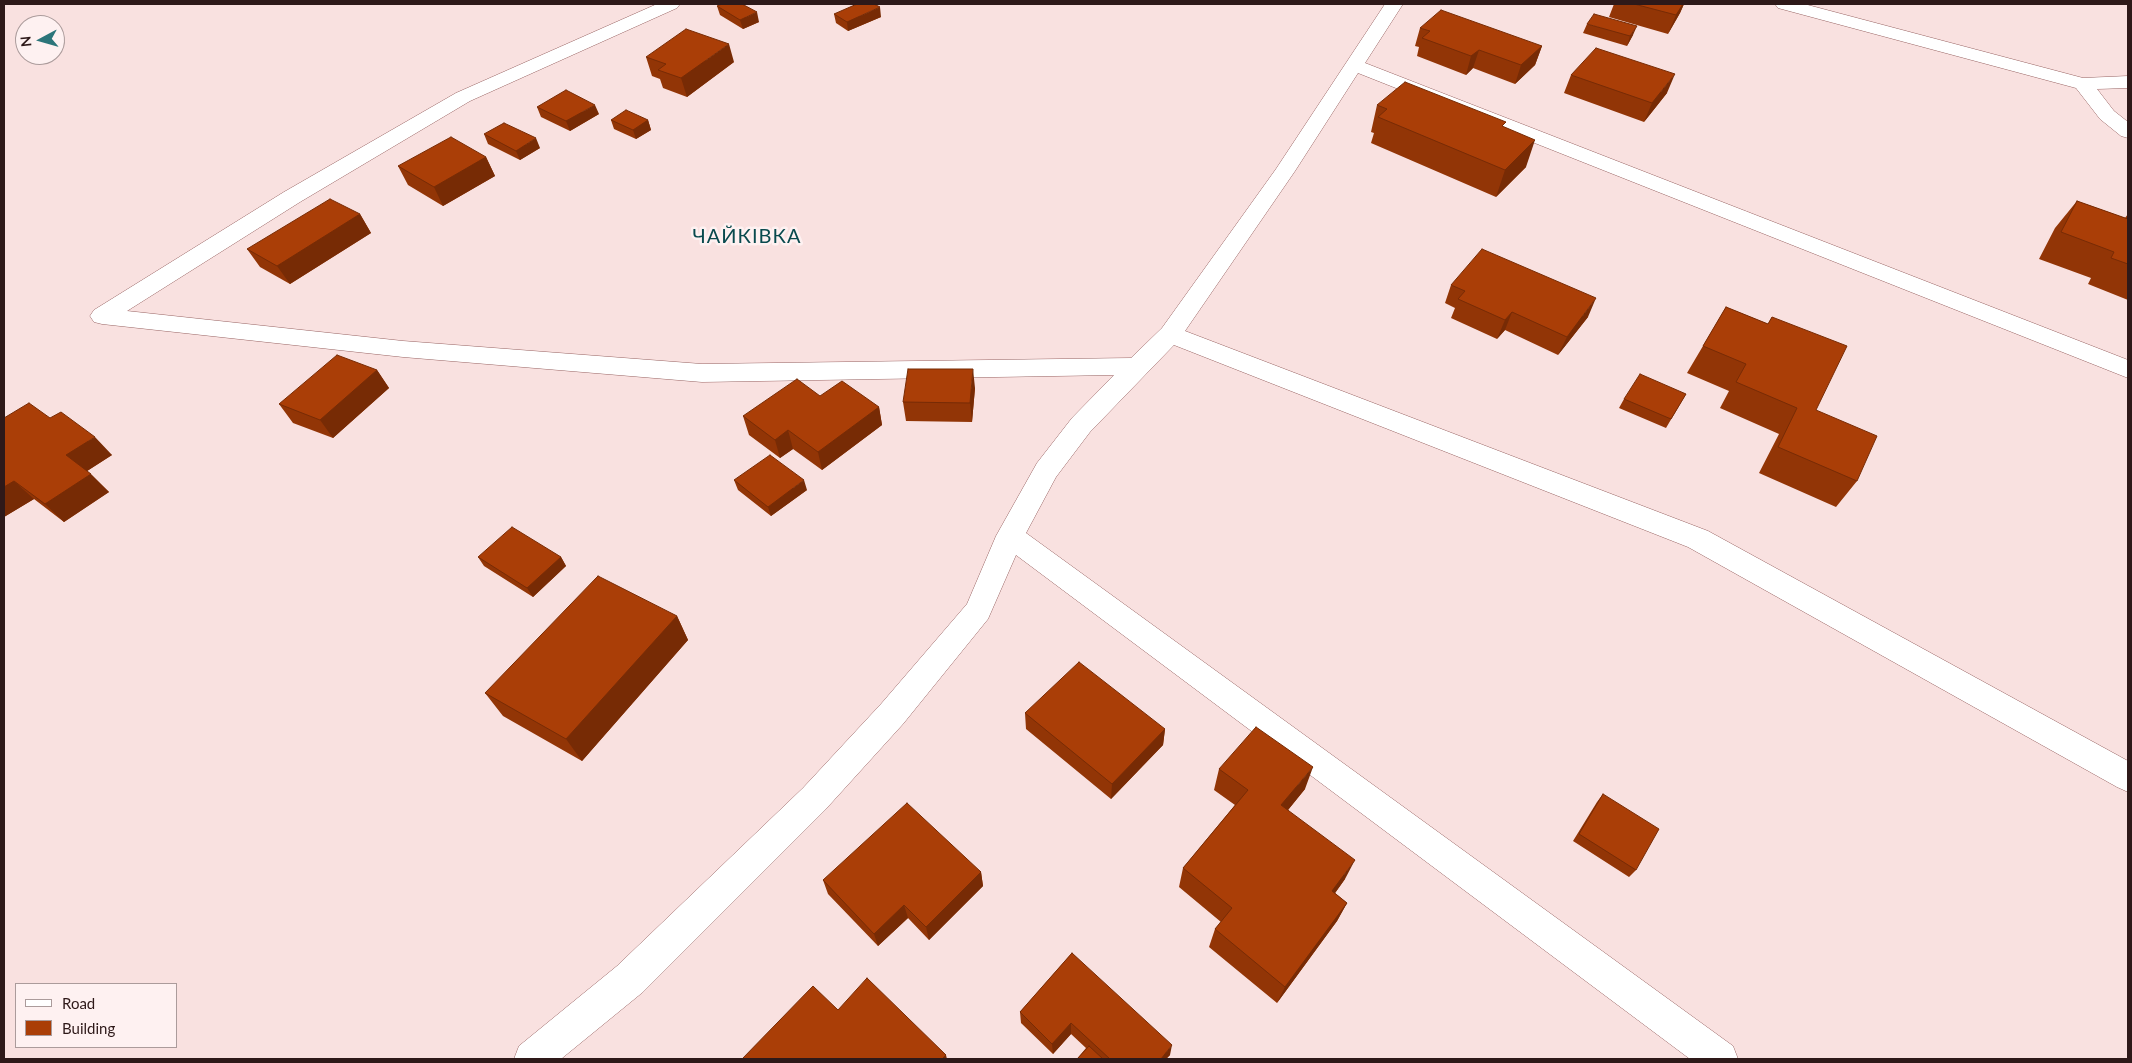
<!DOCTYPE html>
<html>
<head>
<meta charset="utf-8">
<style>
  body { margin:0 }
  #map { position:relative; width:2132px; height:1063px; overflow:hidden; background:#f9e1e0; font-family:Lato,sans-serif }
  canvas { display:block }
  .frame { position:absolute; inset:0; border:5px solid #2e1919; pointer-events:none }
  .legend { position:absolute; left:15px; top:983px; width:162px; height:65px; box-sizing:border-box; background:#fef1f1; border:1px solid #ab9b9b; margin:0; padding:6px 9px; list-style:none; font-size:15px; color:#2e1919 }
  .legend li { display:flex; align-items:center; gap:10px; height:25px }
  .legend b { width:25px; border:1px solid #ab9b9b }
  .north { position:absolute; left:15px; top:15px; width:50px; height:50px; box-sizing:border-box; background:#fef1f1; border:1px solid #ab9b9b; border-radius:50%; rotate:264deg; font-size:14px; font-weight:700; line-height:20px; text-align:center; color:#2e1919 }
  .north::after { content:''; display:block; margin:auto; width:18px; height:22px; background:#2c757a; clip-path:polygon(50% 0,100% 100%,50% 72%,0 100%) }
</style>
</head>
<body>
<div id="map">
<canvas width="2132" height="1063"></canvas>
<div class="frame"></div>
<ul class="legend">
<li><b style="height:6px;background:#fff"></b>Road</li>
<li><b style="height:14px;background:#aa3e07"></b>Building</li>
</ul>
<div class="north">N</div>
</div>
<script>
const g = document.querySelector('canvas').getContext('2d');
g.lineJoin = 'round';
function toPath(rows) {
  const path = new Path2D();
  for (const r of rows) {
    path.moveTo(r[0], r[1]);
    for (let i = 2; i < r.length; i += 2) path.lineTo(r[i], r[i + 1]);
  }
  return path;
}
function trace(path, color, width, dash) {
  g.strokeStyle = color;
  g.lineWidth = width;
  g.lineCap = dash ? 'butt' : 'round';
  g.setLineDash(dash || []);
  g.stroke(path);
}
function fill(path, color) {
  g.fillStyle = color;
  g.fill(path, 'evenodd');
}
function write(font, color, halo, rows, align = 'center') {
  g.font = font + ' Lato,sans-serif';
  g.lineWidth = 5;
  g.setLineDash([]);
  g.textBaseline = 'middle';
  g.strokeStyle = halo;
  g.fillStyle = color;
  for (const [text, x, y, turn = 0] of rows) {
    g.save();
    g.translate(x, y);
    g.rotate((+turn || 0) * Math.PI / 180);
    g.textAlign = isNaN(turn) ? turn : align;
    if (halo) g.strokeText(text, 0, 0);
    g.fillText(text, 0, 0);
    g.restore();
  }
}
const minor = toPath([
  [657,4,680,4,677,8,470,101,300,202,127,311,403,341,702,364,1131,358,1162,328,1276,169,1385,4,1403,4,1365,63,2128,360,2128,378,1358,73,1295,171,1185,331,1708,531,2128,761,2128,792,2117,787,1688,547,1174,345,1090,432,1056,477,1026,533,1733,1046,1738,1059,1690,1059,1016,555,988,619,903,724,825,810,643,992,561,1059,514,1059,519,1046,617,966,803,788,881,704,967,604,996,536,1037,463,1072,418,1114,375,702,382,403,357,102,324,94,322,90,316,94,310,284,192,456,93,657,4],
  [1775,4,1804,4,2083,78,2128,76,2128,88,2097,89,2114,111,2128,122,2128,138,2121,136,2100,119,2076,88,1778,8,1775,4]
]);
trace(minor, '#986463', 1);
fill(minor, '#fff');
fill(toPath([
  [1614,4,1684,4,1680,13,1668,34,1609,17],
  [717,6,759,22,743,29,720,15],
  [834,14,881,17,848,31,836,23],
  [1587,24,1633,35,1627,46,1583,33],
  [1420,28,1542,46,1535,65,1515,84,1473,68,1466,75,1417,56,1419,47,1415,46],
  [646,57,734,62,687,97,663,88,660,79,652,76],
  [1571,75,1667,93,1644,122,1564,93],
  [1377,105,1504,127,1526,167,1496,197,1371,143,1374,133,1371,132],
  [537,107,599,114,570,131,541,117],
  [611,120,648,120,651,130,636,139,614,129],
  [484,134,540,148,520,160,488,144],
  [486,157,495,176,443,206,408,185,398,166],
  [2077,201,2125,218,2128,214,2128,300,2088,284,2091,278,2039,259,2055,228],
  [360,214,371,233,290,284,260,267,247,249],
  [1451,285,1588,317,1558,355,1505,330,1497,339,1451,318,1455,308,1445,303],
  [1726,307,1768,324,1772,317,1816,410,1857,481,1836,507,1759,473,1779,434,1720,408,1729,391,1687,373],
  [377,370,389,388,333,438,293,423,279,404],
  [975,388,972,422,906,421,903,402],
  [1686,394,1666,428,1619,408,1624,399],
  [820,396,879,407,882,425,822,470,793,449,780,458,749,435,743,416],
  [4,418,50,418,112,455,87,471,109,492,64,522,34,499,4,517],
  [734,480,807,490,771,516,738,490],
  [478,557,561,557,566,566,533,597,484,566],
  [677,616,688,640,582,761,503,716,485,693],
  [1025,713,1165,729,1163,745,1111,799,1026,729],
  [1219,769,1305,789,1288,810,1345,879,1335,893,1347,903,1337,921,1277,1003,1209,947,1215,929,1221,922,1179,887,1183,868,1235,805,1214,790],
  [1603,794,1636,870,1629,877,1573,841,1597,802],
  [981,872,983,886,929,940,908,918,878,946,828,894,823,880],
  [1072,953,1170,1055,1166,1059,1077,1059,1086,1048,1071,1034,1053,1054,1021,1023,1020,1012]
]), '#923506');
fill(toPath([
  [1683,4,1684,4,1680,13,1668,34,1676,15],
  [880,7,881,17,848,31,847,22],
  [757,12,759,22,743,29,740,20],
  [1637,26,1633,35,1627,46,1630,36],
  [729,44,734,62,687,97,681,78],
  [1542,46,1535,65,1515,84,1521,65],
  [1479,50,1473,68,1466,75,1471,56],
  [1675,74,1667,93,1644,122,1652,103],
  [595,105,599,114,570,131,566,121],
  [648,120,651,130,636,139,633,130],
  [536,138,540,148,520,160,516,151],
  [1535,140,1526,167,1496,197,1505,170],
  [486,157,495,176,443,206,434,187],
  [360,214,371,233,290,284,277,266],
  [1596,298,1588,317,1558,355,1567,337],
  [1512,312,1505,330,1497,339,1505,320],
  [973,369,975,388,972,422,970,403],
  [377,370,389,388,333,438,320,420],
  [879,407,882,425,822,470,818,452],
  [788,430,793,449,780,458,775,440],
  [95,437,112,455,84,473,66,455],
  [91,474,109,492,64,522,45,504],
  [804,480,807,490,771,516,768,507],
  [14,481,34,499,4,517,4,487],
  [561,557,566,566,533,597,527,588],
  [677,616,688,640,582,761,566,739],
  [1165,729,1163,745,1111,799,1112,784],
  [1313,767,1305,789,1275,826,1281,805],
  [1355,860,1345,879,1323,910,1332,891],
  [981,872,983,886,929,940,926,927],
  [1347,903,1337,921,1277,1003,1285,987],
  [904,905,908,918,878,946,874,934],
  [1071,1023,1071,1034,1053,1054,1052,1044],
  [1172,1045,1170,1055,1166,1059,1161,1059],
  [946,1055,947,1059,942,1059]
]), '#772b05');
const building = toPath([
  [722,4,742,4,757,12,740,20,717,6,722,4],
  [857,4,874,4,880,7,847,22,834,14,857,4],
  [1634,4,1683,4,1676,15,1634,4],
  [1441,10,1542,46,1521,65,1479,50,1471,56,1422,38,1430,31,1420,28,1441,10],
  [1594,14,1637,26,1630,36,1587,24,1594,14],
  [686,29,729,44,681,78,658,70,666,64,646,57,686,29],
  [1596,48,1675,74,1652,103,1571,75,1596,48],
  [1405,82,1506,122,1502,126,1535,140,1505,170,1378,117,1387,109,1377,105,1405,82],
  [566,90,595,105,566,121,537,107,566,90],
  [626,110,648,120,633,130,611,120,626,110],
  [504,123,536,138,516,151,484,134,504,123],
  [451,137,486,157,434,187,398,166,451,137],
  [330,199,360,214,277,266,247,249,330,199],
  [2077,201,2128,219,2128,264,2111,258,2114,252,2061,232,2077,201],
  [1482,249,1596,298,1567,337,1512,312,1505,320,1458,299,1465,291,1451,285,1482,249],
  [1726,307,1768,324,1772,317,1847,346,1816,410,1877,436,1857,481,1778,447,1797,408,1736,382,1746,364,1703,346,1726,307],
  [337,355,377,370,320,420,279,404,337,355],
  [908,369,973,369,970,403,903,402,908,369],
  [1640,374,1686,394,1671,419,1624,399,1640,374],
  [797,379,820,396,842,381,879,407,818,452,788,430,775,440,743,416,797,379],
  [29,403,50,418,61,412,95,437,66,455,91,474,45,504,14,481,4,487,4,418,29,403],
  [770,455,804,480,768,507,734,480,770,455],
  [512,527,561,557,527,588,478,557,512,527],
  [598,576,677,616,566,739,485,693,598,576],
  [1079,662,1165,729,1112,784,1025,713,1079,662],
  [1256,727,1313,767,1281,805,1355,860,1332,891,1347,903,1285,987,1215,929,1232,908,1183,868,1248,790,1219,769,1256,727],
  [1603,794,1659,829,1636,870,1579,834,1603,794],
  [907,803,981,872,926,927,904,905,874,934,823,880,907,803],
  [1072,953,1172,1045,1161,1059,1110,1059,1071,1023,1052,1044,1020,1012,1072,953],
  [867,978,946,1055,942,1059,742,1059,813,986,838,1010,867,978],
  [1089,1046,1103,1059,1077,1059,1089,1046]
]);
fill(building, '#aa3e07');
trace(building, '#772b05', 1);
g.letterSpacing = '1px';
write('20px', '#0a4a4e', '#fef1f1', [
  ["ЧАЙКІВКА",747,237]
]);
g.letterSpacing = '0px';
</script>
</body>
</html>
